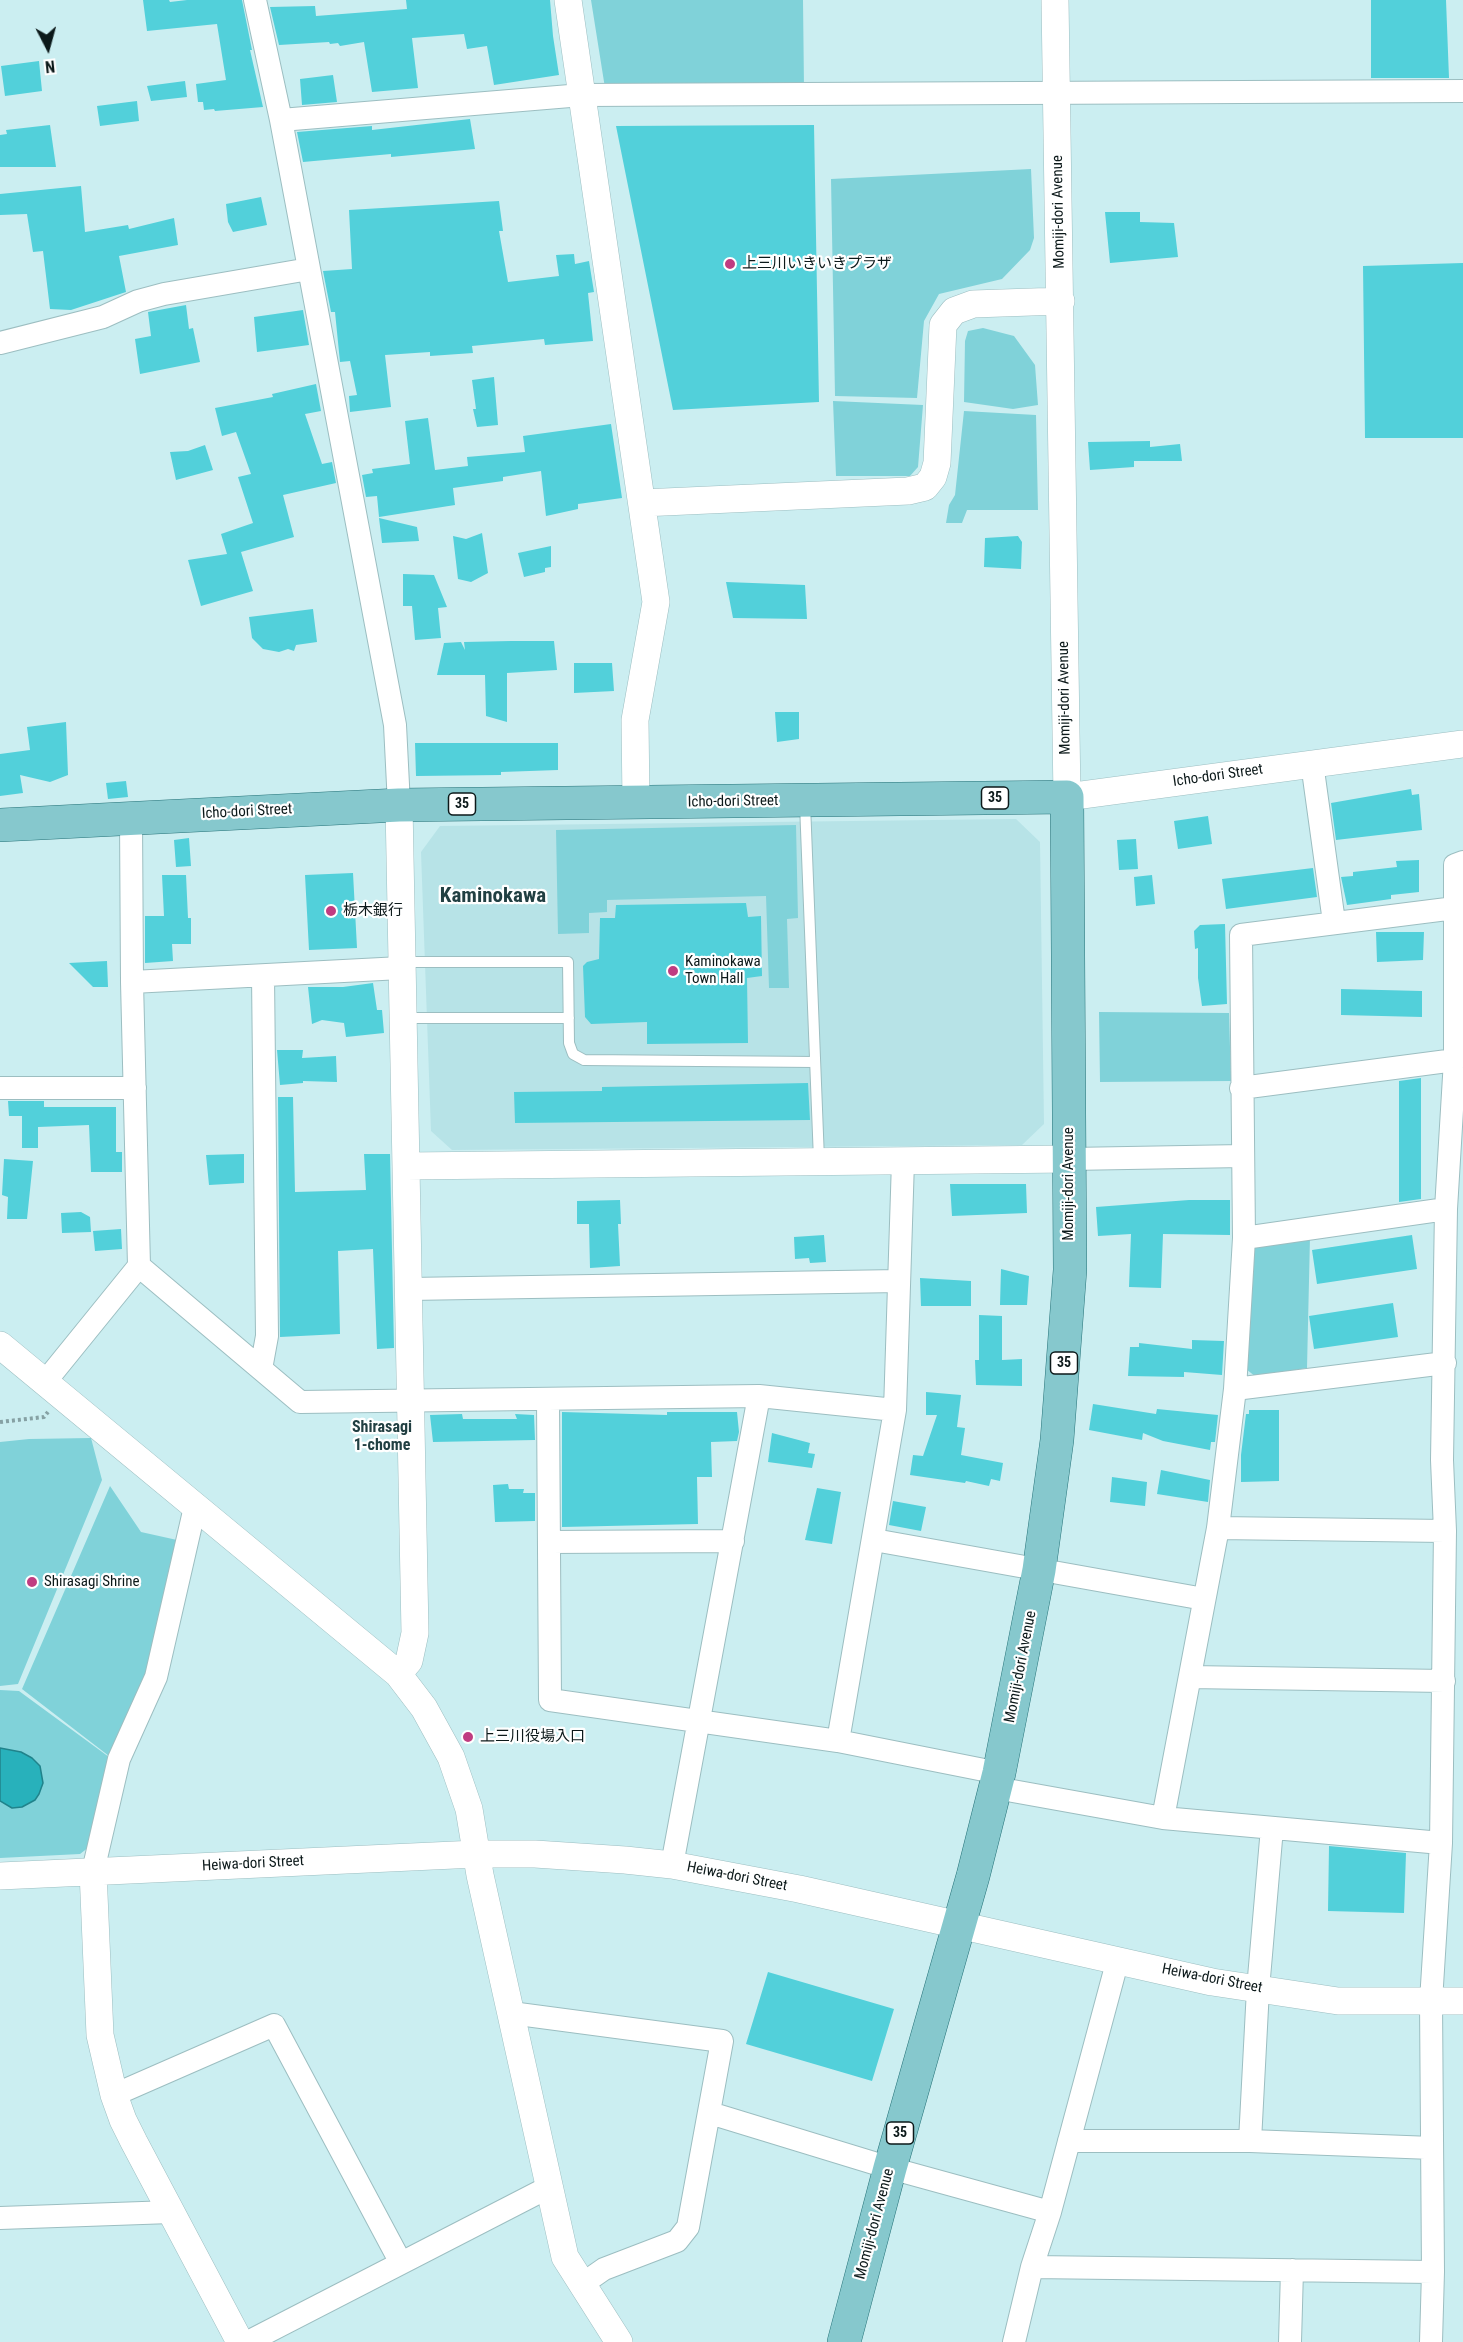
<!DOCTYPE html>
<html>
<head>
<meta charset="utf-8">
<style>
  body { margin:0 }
  #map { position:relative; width:1463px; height:2342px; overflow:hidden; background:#cbeef1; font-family:"Roboto Condensed",sans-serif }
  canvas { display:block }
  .north { position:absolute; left:18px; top:18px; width:60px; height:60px; -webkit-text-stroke:4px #fff; paint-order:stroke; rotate:174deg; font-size:16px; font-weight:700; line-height:24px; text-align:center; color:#0c191a }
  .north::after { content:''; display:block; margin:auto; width:21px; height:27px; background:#0c191a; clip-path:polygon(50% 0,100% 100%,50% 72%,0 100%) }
</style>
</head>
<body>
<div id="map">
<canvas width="1463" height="2342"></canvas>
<div class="north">N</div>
</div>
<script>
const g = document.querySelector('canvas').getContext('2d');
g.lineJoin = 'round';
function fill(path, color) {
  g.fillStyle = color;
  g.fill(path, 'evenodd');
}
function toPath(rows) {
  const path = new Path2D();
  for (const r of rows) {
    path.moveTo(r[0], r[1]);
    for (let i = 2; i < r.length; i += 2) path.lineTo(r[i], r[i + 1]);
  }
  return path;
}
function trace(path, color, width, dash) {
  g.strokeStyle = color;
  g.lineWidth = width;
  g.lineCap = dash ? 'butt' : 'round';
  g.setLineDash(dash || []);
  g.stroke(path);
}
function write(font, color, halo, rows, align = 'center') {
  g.font = font + ' "Roboto Condensed","Noto Sans JP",sans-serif';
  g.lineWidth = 4.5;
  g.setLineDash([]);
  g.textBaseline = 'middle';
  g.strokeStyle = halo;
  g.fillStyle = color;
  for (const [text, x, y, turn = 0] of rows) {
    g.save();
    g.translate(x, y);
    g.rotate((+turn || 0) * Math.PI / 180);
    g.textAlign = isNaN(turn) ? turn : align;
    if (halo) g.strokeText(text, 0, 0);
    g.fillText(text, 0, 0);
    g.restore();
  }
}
fill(toPath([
  [1016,819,1040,842,1044,1124,1022,1145,452,1150,431,1131,421,852,440,826]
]), '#b7e3e7');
fill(toPath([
  [591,0,803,0,804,88,605,88],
  [1031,169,1034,238,1030,250,1002,279,939,294,924,321,917,398,835,396,831,179],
  [983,328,1014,336,1035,365,1038,405,1013,409,964,402,965,341,968,331],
  [833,401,923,405,918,467,910,476,836,476],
  [964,411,1036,415,1038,510,967,510,962,523,946,523,949,505,955,495],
  [796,825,798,918,787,919,789,988,769,988,766,896,607,900,607,912,589,913,589,933,558,934,556,830],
  [1099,1012,1229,1013,1231,1081,1100,1082],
  [1310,1237,1307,1368,1256,1377,1246,1369,1250,1253,1257,1243],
  [91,1438,102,1480,18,1684,0,1686,0,1442,29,1439],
  [110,1486,141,1532,177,1540,147,1674,109,1756,22,1689],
  [0,1690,19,1691,109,1757,89,1847,80,1854,0,1858]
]), '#80d2d9');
const water = toPath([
  [0,1748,21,1752,32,1758,40,1766,43,1783,39,1794,35,1800,22,1807,12,1808,0,1801,0,1748]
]);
fill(water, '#28b1bb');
trace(water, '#20838b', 1.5);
fill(toPath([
  [143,0,169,0,170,2,187,0,242,0,252,50,250,50,263,107,215,111,214,109,204,110,203,102,198,102,196,84,226,80,217,24,147,31],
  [406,0,550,0,553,36,559,75,494,85,487,46,467,49,464,34,412,38,418,88,372,92,364,42,340,46,338,43,330,44,329,42,279,45,270,7,315,6,316,16,407,9],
  [1371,0,1446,0,1449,78,1371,78],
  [39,61,42,91,5,96,1,66],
  [333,75,337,102,302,105,300,79],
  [185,81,187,97,151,101,147,86],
  [137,101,139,121,100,126,97,106],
  [470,119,475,149,391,157,391,154,303,162,297,132,372,126,372,130],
  [50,125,56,167,0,167,0,135,7,134,6,130],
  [814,125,819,402,673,410,616,126],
  [81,186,85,232,128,225,129,229,174,218,178,245,119,256,126,292,71,310,50,309,43,251,33,252,27,214,0,215,0,194],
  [261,197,267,225,233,232,228,222,226,204],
  [499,201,503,231,499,231,508,282,559,276,556,255,574,254,575,264,589,261,594,292,588,293,593,341,545,345,544,339,472,346,473,353,430,356,430,352,385,355,391,407,350,412,349,396,357,395,350,361,340,362,335,312,331,312,323,271,352,269,349,210],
  [1105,212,1140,212,1140,222,1174,223,1178,257,1110,263],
  [1463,263,1463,438,1365,438,1363,266],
  [186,305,189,329,193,328,200,362,140,374,135,339,151,336,148,312],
  [303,310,309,345,257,352,254,317],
  [494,377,498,425,477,427,473,409,476,409,472,380],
  [316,384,321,411,305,414,322,464,332,462,336,483,283,495,294,537,241,552,253,591,201,606,188,560,227,554,221,534,253,523,238,477,251,474,236,432,222,436,215,408,273,397,272,394],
  [428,418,435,470,468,466,467,457,525,452,523,436,611,424,622,498,578,504,578,509,546,516,541,471,503,477,503,481,453,488,455,505,379,517,377,496,366,497,362,475,373,473,372,469,410,464,405,421],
  [1150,441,1150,447,1180,444,1182,461,1134,461,1134,467,1090,470,1088,442],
  [205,445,213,470,176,480,170,452,188,451],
  [379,518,417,527,419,541,382,543],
  [482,533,488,573,471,582,458,579,453,536,466,539],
  [1018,536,1022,542,1021,569,984,567,985,538],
  [551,546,551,567,545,568,545,572,524,577,518,553],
  [403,574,434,575,447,607,438,608,441,638,415,640,412,606,403,606],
  [726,582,805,585,807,619,733,618],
  [313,609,317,642,296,645,294,651,288,649,279,652,263,649,252,638,249,617],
  [511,641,554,641,557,670,507,673,507,722,486,716,485,675,437,675,444,643,461,642,465,650,464,642],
  [574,663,612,663,614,691,574,693],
  [775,712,799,712,799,739,777,742],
  [66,722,68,775,50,782,20,775,23,793,0,796,0,754,30,750,27,727],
  [415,743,558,743,558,770,501,772,501,775,416,776],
  [126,781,128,797,108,799,106,783],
  [1411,789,1412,795,1419,794,1422,830,1336,840,1331,803],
  [1208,816,1212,844,1178,849,1174,821],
  [189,838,191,866,176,867,174,840],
  [1136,839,1138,869,1119,870,1117,840],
  [1419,860,1419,892,1391,895,1391,899,1347,905,1341,877,1353,876,1353,872,1397,867,1396,861],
  [1313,868,1317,897,1226,909,1222,879],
  [353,873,357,948,309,950,305,875],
  [162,875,186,875,188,918,191,918,191,944,172,944,173,961,145,963,145,916,164,916],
  [1152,875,1155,904,1136,906,1134,877],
  [746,903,748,917,761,916,762,976,747,978,748,1043,647,1044,647,1022,591,1024,585,1017,583,966,587,962,599,959,600,918,615,918,616,905],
  [1225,924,1227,1004,1202,1006,1198,978,1198,948,1195,949,1194,931,1200,925],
  [1376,932,1424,932,1423,960,1377,962],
  [107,961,108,987,93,987,69,963],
  [373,983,377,1010,382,1010,384,1033,346,1037,344,1023,322,1020,312,1024,308,987,343,987],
  [1341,989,1422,991,1422,1017,1341,1015],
  [277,1050,303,1050,302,1058,336,1056,337,1082,303,1081,303,1083,280,1085],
  [1421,1078,1421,1199,1399,1202,1399,1081],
  [808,1083,810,1120,515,1123,514,1092,602,1091,602,1087],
  [278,1097,293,1097,295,1192,366,1190,364,1154,390,1154,394,1348,377,1349,373,1249,338,1251,340,1334,280,1337],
  [8,1101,44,1101,44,1107,116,1107,116,1152,122,1152,122,1172,91,1172,89,1125,38,1127,38,1148,22,1148,22,1116,9,1116],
  [244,1154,244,1183,209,1185,206,1155],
  [4,1159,33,1161,27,1219,7,1219,8,1197,2,1195],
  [950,1184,1026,1184,1027,1213,952,1216],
  [620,1200,621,1224,618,1224,620,1266,590,1268,589,1224,577,1224,577,1201],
  [1189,1200,1230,1200,1230,1235,1163,1234,1161,1288,1129,1287,1131,1234,1098,1236,1096,1207],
  [81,1212,90,1217,91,1232,62,1233,61,1213],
  [121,1229,122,1249,95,1251,93,1231],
  [824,1235,826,1262,810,1263,809,1258,795,1259,794,1237],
  [1412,1235,1417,1269,1317,1284,1312,1250],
  [1001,1269,1029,1276,1027,1305,1000,1305],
  [920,1278,971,1281,971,1306,921,1306],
  [1393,1303,1398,1337,1314,1349,1309,1316],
  [979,1315,1002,1316,1002,1360,1022,1359,1022,1386,976,1385,975,1360,979,1360],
  [1192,1340,1224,1341,1222,1375,1184,1372,1184,1377,1128,1376,1130,1347,1139,1347,1139,1343,1192,1349],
  [926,1392,961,1395,957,1427,965,1428,961,1455,1003,1463,1000,1481,991,1479,989,1486,966,1481,965,1483,910,1475,913,1455,923,1456,937,1415,926,1415],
  [1093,1404,1156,1414,1157,1409,1218,1415,1215,1442,1211,1442,1210,1450,1163,1441,1143,1433,1142,1440,1089,1430],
  [1249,1410,1279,1410,1279,1481,1241,1482,1241,1455,1246,1414,1249,1414],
  [562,1412,667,1415,667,1412,737,1412,739,1432,737,1441,711,1442,712,1477,697,1477,698,1524,562,1527],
  [462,1414,463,1419,517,1419,515,1414,534,1415,535,1440,433,1442,430,1415],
  [772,1433,810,1443,808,1453,815,1454,812,1468,768,1462],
  [1161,1470,1210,1480,1208,1502,1157,1494],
  [1112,1477,1147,1482,1145,1506,1110,1502],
  [508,1484,509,1489,524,1489,523,1493,535,1493,535,1521,495,1522,493,1485],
  [817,1488,841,1492,832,1544,805,1540],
  [893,1501,926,1507,921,1531,889,1525],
  [1329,1846,1406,1853,1404,1913,1328,1911],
  [768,1972,894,2009,872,2081,746,2044]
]), '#52d0da');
const service = toPath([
  [805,804,819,1160],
  [401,962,568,962,569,1043,573,1054,584,1060,815,1062],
  [404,1018,569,1018]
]);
const minor = toPath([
  [255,0,281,120,395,725,399,805],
  [281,120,582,95,1463,91],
  [0,343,103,317,138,301,164,294,309,269],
  [1312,763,1334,922],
  [132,982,401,968],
  [0,1088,135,1088],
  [1241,1088,1455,1060],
  [1070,1159,1243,1156],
  [1244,1238,1446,1209],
  [139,1266,300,1402,759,1396,895,1410],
  [409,1289,899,1281],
  [261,1369,267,1336,263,976],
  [45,1382,139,1266,132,982,131,819],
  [1235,1389,1445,1363],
  [548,1400,550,1700,838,1741,999,1773],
  [1218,1528,1445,1531],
  [874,1540,1204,1599],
  [549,1542,733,1541],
  [1190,1677,1444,1681],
  [838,1741,895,1410,903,1161],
  [996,1788,1163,1818,1441,1843],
  [1163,1818,1218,1528,1235,1389,1244,1238,1241,935,1455,908],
  [672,1865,759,1396],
  [93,1871,119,1759,156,1677,195,1507],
  [511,2013,722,2041,688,2227,677,2241,604,2269,581,2285],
  [114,2095,274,2025,401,2263],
  [710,2113,890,2168,1050,2212],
  [1069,2141,1250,2141,1432,2148],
  [1250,2141,1258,1989,1272,1828],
  [0,2218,171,2212],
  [1032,2267,1433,2272],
  [248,2342,549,2187],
  [1014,2342,1032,2267,1050,2212,1118,1959],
  [1290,2342,1292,2270],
  [1431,2342,1433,2272,1431,2001,1441,1843,1445,1531,1442,1460,1446,1209,1455,1060,1455,865,1463,862]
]);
const tertiary = toPath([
  [568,0,656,602,635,720,636,803],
  [1055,0,1067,797,1463,744],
  [642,503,908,491,925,487,933,477,937,463,943,325,954,311,973,304,1061,301],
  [407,1166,1070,1159],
  [0,1345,398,1674,424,1708,451,1757,469,1809,480,1875,565,2257,619,2342],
  [398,1674,409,1661,415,1633,399,805],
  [93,1871,100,2035,114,2095,123,2120,134,2142,240,2342],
  [0,1876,476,1854,535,1854,625,1860,672,1865,799,1889,1212,1982,1338,2001,1463,2001]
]);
const primary = toPath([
  [0,825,399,805,1067,797,1070,1270,1057,1440,1039,1570,999,1773,973,1876,890,2168,844,2342]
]);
trace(service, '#9cbec1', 12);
trace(minor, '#9cbec1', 24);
trace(tertiary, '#9cbec1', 28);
trace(primary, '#277379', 34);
trace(toPath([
  [0,1422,44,1417,48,1412]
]), '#86a1a4', 4, [3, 3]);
trace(service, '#fff', 10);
trace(minor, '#fff', 22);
trace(tertiary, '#fff', 27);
trace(primary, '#86c8cd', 33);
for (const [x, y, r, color] of [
  [730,264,6,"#c03c81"],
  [331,911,6,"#c03c81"],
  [673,971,6,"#c03c81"],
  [32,1582,6,"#c03c81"],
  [468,1737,6,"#c03c81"]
]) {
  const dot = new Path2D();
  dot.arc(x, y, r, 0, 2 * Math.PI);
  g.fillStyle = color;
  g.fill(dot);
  trace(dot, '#fff', 2);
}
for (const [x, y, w] of [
  [995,798,27],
  [462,804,27],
  [1064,1363,27],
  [900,2133,27]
]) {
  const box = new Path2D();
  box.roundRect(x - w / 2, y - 11, w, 22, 4.5);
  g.fillStyle = '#fff';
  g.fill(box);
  trace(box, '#0c191a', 1.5);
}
write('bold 14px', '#0c191a', null, [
  ["35",995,798],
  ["35",462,804],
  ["35",1064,1363],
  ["35",900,2133]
]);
write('15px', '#0c191a', '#fff', [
  ["Momiji-dori Avenue",1059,212,-91],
  ["Momiji-dori Avenue",1065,698,-91],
  ["Icho-dori Street",1218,776,-8],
  ["Icho-dori Street",733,802,-1],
  ["Icho-dori Street",247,812,-3],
  ["Momiji-dori Avenue",1069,1184,-90],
  ["Momiji-dori Avenue",1021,1667,-79],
  ["Heiwa-dori Street",253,1864,-3],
  ["Heiwa-dori Street",737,1877,11],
  ["Heiwa-dori Street",1212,1979,11],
  ["Momiji-dori Avenue",875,2224,-75]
]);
write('15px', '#0c191a', '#fff', [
  ["上三川いきいきプラザ",742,264],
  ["栃木銀行",343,911],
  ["Kaminokawa",685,962],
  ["Town Hall",685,979],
  ["Shirasagi Shrine",44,1582],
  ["上三川役場入口",480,1737]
], 'left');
write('bold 16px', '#213f42', '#fff', [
  ["Shirasagi",382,1428],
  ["1-chome",382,1446]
]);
write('bold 21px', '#213f42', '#fff', [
  ["Kaminokawa",493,897]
]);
</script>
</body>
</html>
